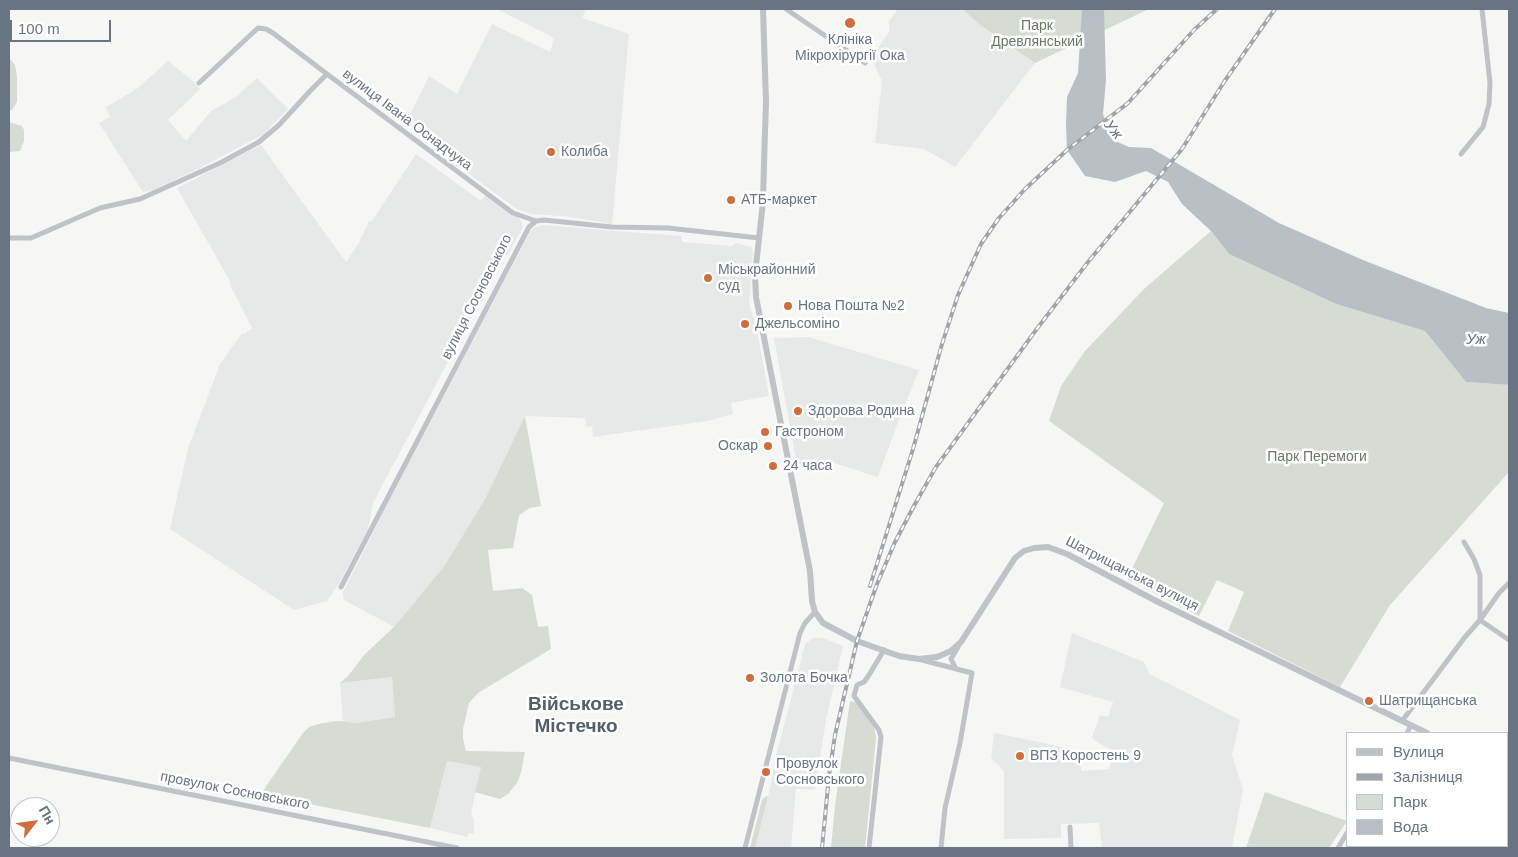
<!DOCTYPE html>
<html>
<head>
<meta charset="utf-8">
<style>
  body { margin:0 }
  #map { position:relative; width:1518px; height:857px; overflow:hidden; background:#f6f7f4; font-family:Helvetica,sans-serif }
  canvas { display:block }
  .frame { position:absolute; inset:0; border:10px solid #697482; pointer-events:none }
  .legend { position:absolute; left:1346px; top:732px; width:162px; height:115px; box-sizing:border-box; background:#fff; border:1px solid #c3c7cd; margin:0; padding:6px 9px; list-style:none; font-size:15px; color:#697482 }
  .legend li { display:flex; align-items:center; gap:10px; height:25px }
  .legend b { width:25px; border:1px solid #c3c7cd }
  .north { position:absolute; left:10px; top:797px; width:50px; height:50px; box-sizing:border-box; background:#fff; border:1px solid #c3c7cd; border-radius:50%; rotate:60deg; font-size:14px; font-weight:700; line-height:20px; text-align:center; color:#697482 }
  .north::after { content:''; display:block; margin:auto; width:18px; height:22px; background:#cf6e3c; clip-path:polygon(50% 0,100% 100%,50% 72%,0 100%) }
  .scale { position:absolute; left:10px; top:20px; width:101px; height:22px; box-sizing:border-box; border:2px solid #697482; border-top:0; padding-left:6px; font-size:15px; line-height:18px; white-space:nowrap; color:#697482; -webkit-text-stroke:4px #fff; paint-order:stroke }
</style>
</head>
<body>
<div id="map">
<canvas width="1518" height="857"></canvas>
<div class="frame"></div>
<ul class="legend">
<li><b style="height:6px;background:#bfc2c6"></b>Вулиця</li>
<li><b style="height:6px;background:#a1a5ab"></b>Залізниця</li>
<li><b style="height:14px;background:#d6dbd4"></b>Парк</li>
<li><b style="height:14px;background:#b8c0c6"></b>Вода</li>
</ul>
<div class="north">Пн</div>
<div class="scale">100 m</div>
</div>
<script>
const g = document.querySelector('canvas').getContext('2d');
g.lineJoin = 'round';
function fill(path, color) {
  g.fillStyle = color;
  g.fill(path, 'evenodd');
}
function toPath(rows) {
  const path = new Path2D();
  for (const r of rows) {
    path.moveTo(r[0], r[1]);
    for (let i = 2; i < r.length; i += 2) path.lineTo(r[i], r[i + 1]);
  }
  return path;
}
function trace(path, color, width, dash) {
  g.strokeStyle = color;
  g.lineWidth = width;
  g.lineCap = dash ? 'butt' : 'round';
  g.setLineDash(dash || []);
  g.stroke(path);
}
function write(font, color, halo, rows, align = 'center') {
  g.font = font + ' Helvetica,sans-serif';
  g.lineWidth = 5;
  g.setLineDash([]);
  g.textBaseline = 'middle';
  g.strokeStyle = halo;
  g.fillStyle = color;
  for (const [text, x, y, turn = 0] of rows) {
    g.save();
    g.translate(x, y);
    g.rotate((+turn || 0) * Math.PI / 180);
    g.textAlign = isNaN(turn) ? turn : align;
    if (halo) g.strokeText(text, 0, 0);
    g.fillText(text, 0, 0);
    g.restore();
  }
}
fill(toPath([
  [497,9,586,9,582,18,629,34,612,224,572,217,532,214,518,210,465,171,406,123,429,76,457,94,492,24,550,52,554,38],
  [898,9,962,9,980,25,1035,63,955,167,924,149,875,143,882,81,871,58,889,32,889,21],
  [168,61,193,81,200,89,168,120,186,141,211,111,236,97,257,78,288,109,264,134,200,168,153,190,143,192,99,123,110,117,106,107,138,88],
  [261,145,346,262,360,241,369,221,372,221,416,154,481,201,485,195,520,219,523,227,508,254,503,258,373,503,368,529,338,585,327,601,294,610,170,529,188,448,220,364,242,333,244,334,252,328,230,285,230,281,177,188],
  [543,225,681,236,682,242,732,246,736,243,751,247,753,252,749,302,758,335,769,396,731,403,733,414,707,421,593,437,592,426,586,427,585,418,525,416,485,499,445,565,394,627,346,601,343,598,343,592,389,501,530,232,535,227],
  [808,337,919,370,898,422,878,477,825,460,797,465,774,338],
  [1072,633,1144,662,1150,674,1240,720,1232,755,1243,789,1232,848,1102,848,1099,823,1061,824,1061,838,1004,839,1004,771,991,758,994,733,1049,744,1068,749,1068,761,1081,762,1081,771,1109,769,1113,751,1095,741,1092,737,1100,715,1108,717,1113,702,1060,687],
  [813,638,823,638,843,646,826,720,815,790,796,789,791,848,755,848,771,784,774,764,801,660,805,644],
  [392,677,395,717,356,723,343,722,340,683],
  [447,761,481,767,471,814,474,819,474,833,468,834,468,837,430,828]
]), '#e7e9e8');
fill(toPath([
  [962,9,1149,9,1035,63,980,25],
  [9,58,15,65,17,76,17,102,12,110,9,110],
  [9,122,22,126,24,130,24,141,20,151,9,152],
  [1211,231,1229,254,1336,304,1425,331,1466,382,1509,385,1509,472,1390,605,1340,687,1228,631,1244,592,1217,580,1199,616,1127,579,1164,503,1049,421,1061,386,1085,351,1144,289],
  [525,416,541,506,530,508,519,515,513,548,488,550,493,591,522,588,532,595,538,627,548,626,551,649,478,693,469,703,463,729,463,739,466,751,525,752,521,773,517,783,508,794,500,799,475,792,481,767,447,761,430,828,264,795,262,792,303,733,309,727,318,724,337,721,356,723,395,717,392,677,340,683,348,676,365,654,394,627,445,565,485,499],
  [850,701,855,702,863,710,871,720,875,730,876,739,865,848,831,848,835,805],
  [1265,792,1347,821,1329,848,1246,848],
  [766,796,768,796,755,848,750,848,762,800]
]), '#d6dbd4');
fill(toPath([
  [1082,9,1104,9,1106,80,1103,114,1113,140,1129,147,1151,148,1279,223,1363,260,1486,308,1509,313,1509,385,1466,382,1425,331,1336,304,1229,254,1211,231,1182,204,1168,182,1146,171,1115,182,1085,176,1067,150,1066,124,1067,97,1078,73]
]), '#b8c0c6');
trace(toPath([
  [786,9,865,63],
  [199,83,258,28,266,29,273,33,327,74],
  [1461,154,1483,127,1489,104,1490,83,1482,9],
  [9,238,31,238,100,208,140,199,220,163,259,142,279,125,311,90,327,74,513,213,536,221],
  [1464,542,1474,559,1480,575,1480,620,1509,640],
  [341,587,529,227,536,221,544,220,612,227,668,228,759,238],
  [922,660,972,673,960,743,945,808,941,848],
  [956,669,951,659,958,647],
  [1402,721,1465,637,1480,620,1499,593,1509,583],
  [1407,733,1411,725],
  [9,758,457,848],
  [1070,827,1071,848],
  [1468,846,1473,848],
  [745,848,800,633,805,623,815,612],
  [869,848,881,737,879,730,854,696,857,685,864,682,869,675,884,650],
  [1338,848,1347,833]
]), '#bfc2c6', 5);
trace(toPath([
  [763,9,766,102,764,163,763,202,755,275,756,297,810,571,812,601,815,612,823,623,857,641,899,656,919,659,937,657,951,651,961,642,1015,558,1024,551,1034,548,1048,547,1067,554,1160,603,1427,733],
  [1507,773,1509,774]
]), '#bfc2c6', 6);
const rail = toPath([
  [870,586,913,449,942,344,958,295,981,244,999,218,1025,189,1067,150,1128,103,1194,30,1217,9],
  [822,848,829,776,835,735,857,641,877,584,895,542,915,504,936,467,1036,330,1088,262,1182,149,1224,82,1275,9]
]);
trace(rail, '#a1a5ab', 4);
trace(rail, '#fff', 2, [5.5]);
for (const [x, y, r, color] of [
  [850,23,6,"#cf6e3c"],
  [551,152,5,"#cf6e3c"],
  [731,200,5,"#cf6e3c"],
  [708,278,5,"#cf6e3c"],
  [788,306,5,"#cf6e3c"],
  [745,324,5,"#cf6e3c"],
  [798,411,5,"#cf6e3c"],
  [765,432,5,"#cf6e3c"],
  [768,446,5,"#cf6e3c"],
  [773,466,5,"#cf6e3c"],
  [750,678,5,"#cf6e3c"],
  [1369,701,5,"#cf6e3c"],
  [1020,756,5,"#cf6e3c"],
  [766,772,5,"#cf6e3c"]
]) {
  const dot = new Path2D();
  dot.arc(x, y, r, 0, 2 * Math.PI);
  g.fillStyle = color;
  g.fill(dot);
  trace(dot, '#fff', 2);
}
write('14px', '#697a67', '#fff', [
  ["Парк",1037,26],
  ["Древлянський",1037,42],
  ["Парк Перемоги",1317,457]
]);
write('14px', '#697482', '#fff', [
  ["Клініка",850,40,"center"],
  ["Мікрохірургії Ока",850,56,"center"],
  ["Колиба",561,152],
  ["АТБ-маркет",741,200],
  ["Міськрайонний",718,270],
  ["суд",718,286],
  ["Нова Пошта №2",798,306],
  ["Джельсоміно",755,324],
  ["Здорова Родина",808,411],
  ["Гастроном",775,432],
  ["Оскар",758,446,"right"],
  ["24 часа",783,466],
  ["Золота Бочка",760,678],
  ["Шатрищанська",1379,701],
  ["ВПЗ Коростень 9",1030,756],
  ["Провулок",776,764],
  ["Сосновського",776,780]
], 'left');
write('14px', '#697482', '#fff', [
  ["вулиця Івана Оснадчука",407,120,37],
  ["вулиця Сосновського",477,297,-63],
  ["Шатрищанська вулиця",1132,574,27],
  ["провулок Сосновського",235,791,11]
]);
write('italic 15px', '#65747e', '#fff', [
  ["Уж",1113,130,51],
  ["Уж",1476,340]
]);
write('bold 19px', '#565e68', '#fff', [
  ["Військове",576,705],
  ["Містечко",576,727]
]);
</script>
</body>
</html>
